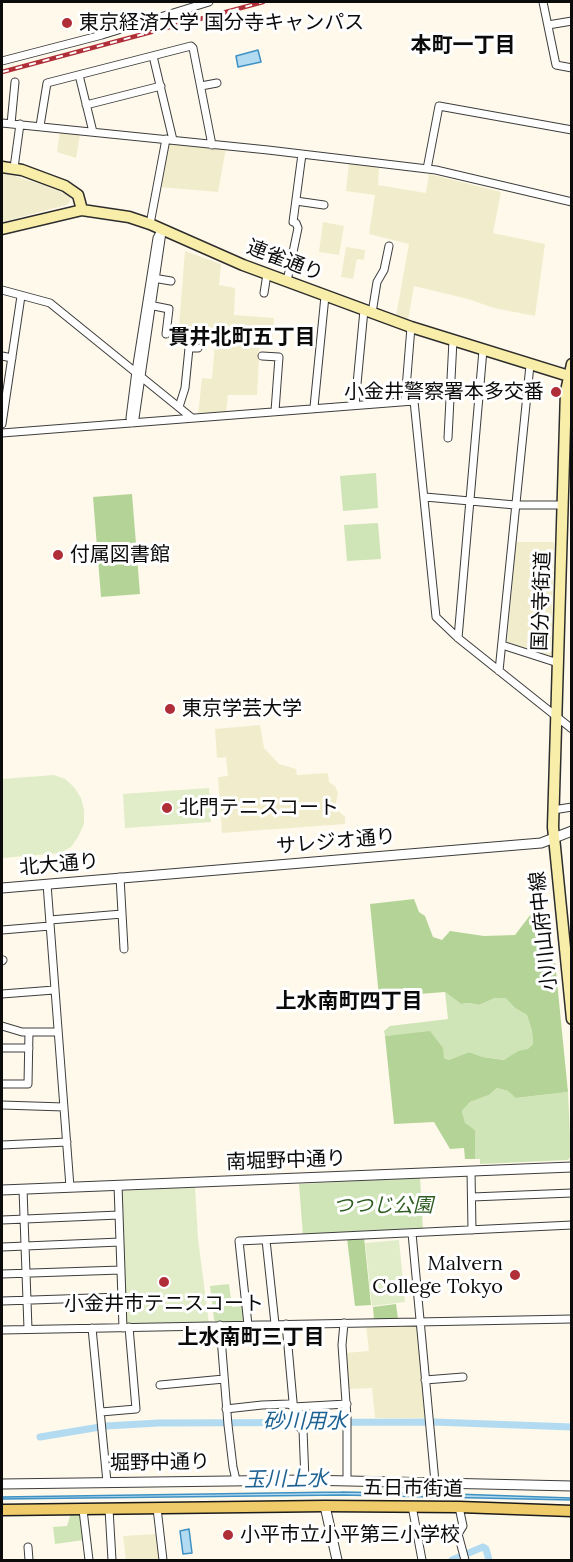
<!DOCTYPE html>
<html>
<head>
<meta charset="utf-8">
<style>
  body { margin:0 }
  #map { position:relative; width:573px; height:1562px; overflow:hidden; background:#fef9ea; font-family:Lora,serif }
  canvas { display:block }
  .frame { position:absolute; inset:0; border:3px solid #0b0b0b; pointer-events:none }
</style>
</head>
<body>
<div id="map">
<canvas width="573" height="1562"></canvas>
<div class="frame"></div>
</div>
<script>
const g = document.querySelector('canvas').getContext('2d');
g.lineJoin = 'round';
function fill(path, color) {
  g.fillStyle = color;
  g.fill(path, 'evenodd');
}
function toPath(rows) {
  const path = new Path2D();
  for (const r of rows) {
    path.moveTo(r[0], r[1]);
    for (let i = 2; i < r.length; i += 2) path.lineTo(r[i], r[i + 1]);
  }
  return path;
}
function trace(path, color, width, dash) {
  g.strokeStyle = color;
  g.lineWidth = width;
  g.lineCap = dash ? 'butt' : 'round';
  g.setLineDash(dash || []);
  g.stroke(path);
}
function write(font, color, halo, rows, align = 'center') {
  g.font = font + ' Lora,"Noto Sans JP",serif';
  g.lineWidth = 6;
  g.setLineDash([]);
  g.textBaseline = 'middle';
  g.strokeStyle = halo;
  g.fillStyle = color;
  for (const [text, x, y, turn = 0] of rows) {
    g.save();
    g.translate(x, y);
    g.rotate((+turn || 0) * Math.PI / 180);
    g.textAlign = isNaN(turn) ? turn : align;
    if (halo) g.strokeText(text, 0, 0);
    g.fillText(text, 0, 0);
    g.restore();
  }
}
fill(toPath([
  [60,131,79,133,80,135,76,158,57,152],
  [168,142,226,148,218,192,159,187],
  [349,163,379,166,378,185,426,193,429,174,501,192,493,233,545,244,535,316,494,308,468,299,414,286,408,320,396,316,409,244,369,234,375,195,346,191],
  [2,174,11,175,43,185,66,194,70,198,70,202,66,205,2,222],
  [323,222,344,226,339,255,319,252],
  [346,247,365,250,364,260,357,259,353,279,341,277],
  [185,251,221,264,219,285,235,288,234,315,274,318,272,340,260,339,257,395,228,395,226,413,198,415,202,378,212,379,216,331,179,326],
  [516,542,554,542,551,657,507,642],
  [260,725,264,748,279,764,296,769,297,775,328,773,329,782,335,786,338,793,335,808,345,817,345,824,222,833,218,777,228,776,226,757,217,758,215,729],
  [414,1325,417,1328,425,1418,375,1418,372,1388,349,1389,345,1353,369,1351,366,1326],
  [157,1534,160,1560,126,1560,123,1536]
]), '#f1edcc');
fill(toPath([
  [376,473,378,508,343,511,340,476],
  [378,523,381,559,347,561,344,525],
  [445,992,461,1004,469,1003,479,1005,495,998,507,998,515,1008,527,1015,532,1031,533,1044,528,1050,518,1051,505,1060,483,1057,469,1052,449,1060,444,1058,430,1032,385,1036,384,1031,390,1026,448,1019],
  [497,1088,508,1091,517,1098,568,1092,571,1156,568,1160,480,1164,480,1159,475,1159,475,1130,465,1124,462,1111,470,1102,489,1095],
  [420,1178,423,1230,303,1236,299,1184],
  [229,1284,232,1307,243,1306,245,1320,242,1322,217,1323,214,1320,210,1286],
  [71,1513,79,1514,82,1517,84,1540,55,1544,53,1527,67,1526]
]), '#d0e5b7');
fill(toPath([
  [132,494,140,594,101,597,93,497],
  [414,899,419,912,425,916,433,937,442,940,450,931,484,936,515,935,531,914,550,911,568,1092,516,1098,508,1091,497,1088,489,1095,470,1102,462,1111,465,1123,475,1130,475,1159,465,1159,464,1148,450,1149,434,1122,394,1124,385,1036,430,1031,443,1048,444,1058,449,1060,469,1052,483,1057,504,1060,518,1051,528,1049,533,1044,532,1031,527,1015,515,1008,506,998,495,998,479,1005,469,1003,461,1004,445,992,379,997,370,904],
  [364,1237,371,1305,355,1306,347,1238],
  [396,1304,398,1319,374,1320,373,1307]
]), '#b4d497');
fill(toPath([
  [54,775,65,779,74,787,81,798,84,810,84,824,78,837,71,847,60,853,2,858,2,779],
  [209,788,211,822,125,828,123,794],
  [195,1187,198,1239,209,1324,126,1326,121,1191],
  [399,1240,405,1302,372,1306,365,1243]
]), '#e1edc8');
const water = toPath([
  [258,50,261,62,238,67,236,56,258,50],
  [341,1492,454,1494,571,1498,572,1500,342,1495,2,1499,2,1497,341,1492],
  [189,1529,192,1553,183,1554,180,1531,189,1529]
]);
fill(water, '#b2dbf1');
trace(water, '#3f91c3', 1.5);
trace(toPath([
  [40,1437,106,1426,159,1423,433,1422,572,1427],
  [452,1560,483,1547,486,1549,489,1560]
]), '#b2dbf1', 7);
const minor = toPath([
  [543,2,556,65,572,68],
  [548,25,572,21],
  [153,56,173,140],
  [2,61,102,35,209,2],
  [79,75,93,132],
  [201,86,217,83],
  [86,105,161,86],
  [2,123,268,150,436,170,572,202],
  [11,124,15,82],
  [40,126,47,83,191,46,193,48,212,145],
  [14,168,20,124],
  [427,169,439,106,572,130],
  [296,201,324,205],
  [150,224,166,139],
  [153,278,171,281],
  [287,281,298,228,296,223,293,222,302,154],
  [2,290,50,303,192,418],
  [264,293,267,274],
  [149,305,169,309,166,334],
  [372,313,377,282,384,270,389,246],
  [2,356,12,358],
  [262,356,279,357,275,411],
  [405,401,411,327],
  [355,405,364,310],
  [179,407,185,388,189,348,198,348],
  [314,407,325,296],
  [132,423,130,418,136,371,157,238,162,229],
  [132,423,135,418,162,232],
  [2,424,21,296],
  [2,433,414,401,436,617,458,638,572,729],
  [448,438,453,340],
  [425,497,515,505,562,505],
  [458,638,483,350],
  [502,645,558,663],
  [499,671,530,365],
  [553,810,572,807],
  [120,877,124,949],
  [47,884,70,1187],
  [50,920,122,914],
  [2,930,50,926],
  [2,961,3,960],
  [2,994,54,990],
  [2,1026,22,1032,57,1032],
  [2,1048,29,1048],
  [2,1084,28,1084,29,1032],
  [2,1105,64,1107],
  [2,1145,67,1142],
  [471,1171,472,1230],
  [118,1185,123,1328],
  [23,1189,28,1329],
  [472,1197,572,1193],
  [2,1220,119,1215],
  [412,1233,435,1482],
  [266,1240,275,1324],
  [2,1247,120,1242],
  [2,1274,121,1270],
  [2,1301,122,1297],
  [344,1323,342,1345,347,1417,347,1481],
  [286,1324,295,1424,303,1430,305,1480],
  [220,1325,228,1425,233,1467,236,1480],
  [248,1325,239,1241,572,1225],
  [92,1328,107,1482],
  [2,1330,572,1319],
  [425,1380,463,1377],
  [160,1385,224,1379],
  [226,1409,262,1405,289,1404,293,1407,347,1404],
  [101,1412,136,1409,129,1327],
  [412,1506,422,1560],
  [459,1507,463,1526,458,1534,465,1560],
  [157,1508,163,1560],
  [109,1509,112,1560],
  [83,1510,89,1560],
  [28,1547,29,1560]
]);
const tertiary = toPath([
  [2,888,541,843,572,831],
  [2,1190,572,1167],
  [2,1484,305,1480,572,1486],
  [325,1506,337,1560]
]);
const secondary = toPath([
  [2,167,22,170,65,186,78,195,82,210],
  [2,229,82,210,129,217,150,224,243,265,411,327,572,377],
  [572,364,566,391,553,827,572,1019]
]);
const primary = toPath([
  [2,1510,325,1506,459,1507,572,1511]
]);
trace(minor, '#3e3e3e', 9);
trace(tertiary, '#3e3e3e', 11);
trace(secondary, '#2d2d2d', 13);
trace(primary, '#1c1c1c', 13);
trace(minor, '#fff', 7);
trace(tertiary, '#fff', 9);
trace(secondary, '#f9eea9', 10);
trace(primary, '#efcb69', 10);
const rail = toPath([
  [2,72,263,2]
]);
trace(rail, '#b02e37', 4.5);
trace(rail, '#fff', 2, [7]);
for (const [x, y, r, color] of [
  [67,23,6,"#b02e37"],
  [556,392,6,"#b02e37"],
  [58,555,6,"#b02e37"],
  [170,709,6,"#b02e37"],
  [167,808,6,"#b02e37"],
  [515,1275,6,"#b02e37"],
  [164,1282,6,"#b02e37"],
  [228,1535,6,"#b02e37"]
]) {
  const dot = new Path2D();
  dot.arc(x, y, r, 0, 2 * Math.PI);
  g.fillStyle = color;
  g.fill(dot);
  trace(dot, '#fff', 2);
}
write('20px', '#0b0b0b', '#fff', [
  ["東京経済大学 国分寺キャンパス",79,23],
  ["小金井警察署本多交番",544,392,"right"],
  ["付属図書館",70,555],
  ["東京学芸大学",182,709],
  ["北門テニスコート",179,808],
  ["Malvern",503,1264,"right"],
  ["College Tokyo",503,1287,"right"],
  ["小金井市テニスコート",164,1304,"center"],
  ["小平市立小平第三小学校",240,1535]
], 'left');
write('20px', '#0b0b0b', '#fff', [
  ["連雀通り",285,261,21],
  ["国分寺街道",542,601,-88],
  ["サレジオ通り",336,842,-5],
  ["北大通り",59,865,-5],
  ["小川山府中線",544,931,-96],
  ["南堀野中通り",286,1161,-2],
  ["堀野中通り",160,1463,-1],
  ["五日市街道",413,1489,1]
]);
write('italic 20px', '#2e5d21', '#fff', [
  ["つつじ公園",383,1206]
]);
write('bold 21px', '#0b0b0b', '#fff', [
  ["本町一丁目",463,46],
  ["貫井北町五丁目",242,338],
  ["上水南町四丁目",349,1002],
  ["上水南町三丁目",251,1338]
]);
write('italic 21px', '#1e6292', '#fff', [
  ["砂川用水",305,1422],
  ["玉川上水",286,1480,-1]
]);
</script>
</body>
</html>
